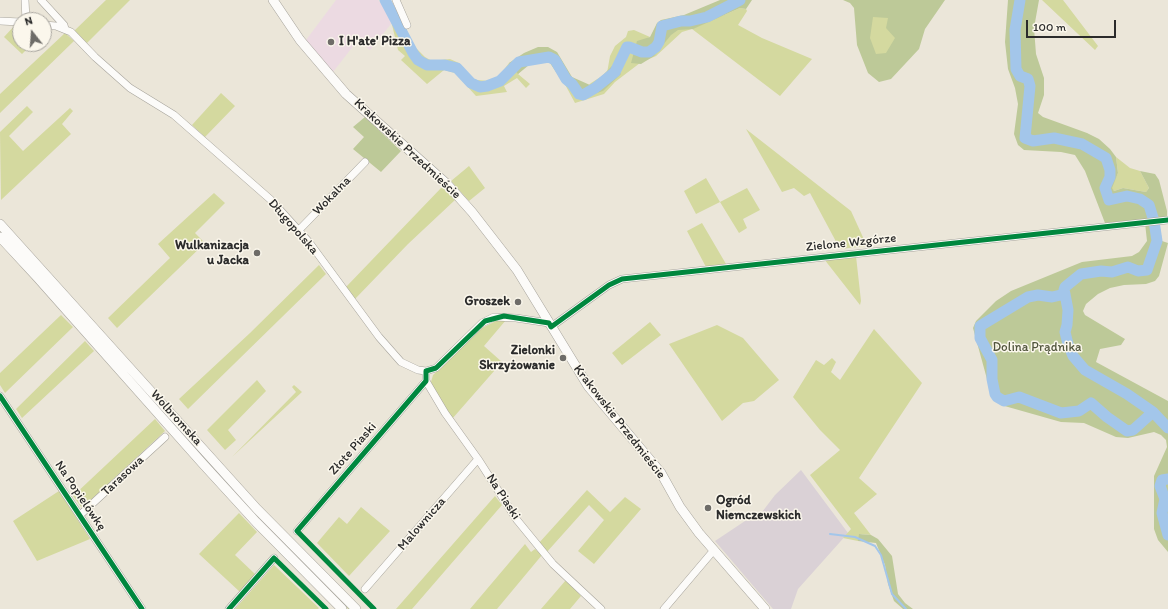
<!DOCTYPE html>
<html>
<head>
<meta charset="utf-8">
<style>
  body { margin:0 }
  #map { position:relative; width:1168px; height:609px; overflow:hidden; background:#ebe6d9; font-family:Itim,sans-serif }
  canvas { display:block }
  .north { position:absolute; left:12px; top:12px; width:40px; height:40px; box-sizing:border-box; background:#fbf7ec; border:1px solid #a8a59f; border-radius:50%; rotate:343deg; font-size:11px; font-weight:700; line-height:16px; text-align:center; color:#2b2b2b }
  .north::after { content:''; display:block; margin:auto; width:14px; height:18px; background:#6e6c68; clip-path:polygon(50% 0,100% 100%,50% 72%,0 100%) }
  .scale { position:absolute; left:1026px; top:20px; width:90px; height:18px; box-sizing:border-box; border:2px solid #2b2b2b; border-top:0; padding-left:5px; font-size:12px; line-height:14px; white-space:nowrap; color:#2b2b2b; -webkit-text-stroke:3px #fbf7ec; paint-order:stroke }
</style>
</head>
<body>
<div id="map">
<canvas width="1168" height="609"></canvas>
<div class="north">N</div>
<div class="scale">100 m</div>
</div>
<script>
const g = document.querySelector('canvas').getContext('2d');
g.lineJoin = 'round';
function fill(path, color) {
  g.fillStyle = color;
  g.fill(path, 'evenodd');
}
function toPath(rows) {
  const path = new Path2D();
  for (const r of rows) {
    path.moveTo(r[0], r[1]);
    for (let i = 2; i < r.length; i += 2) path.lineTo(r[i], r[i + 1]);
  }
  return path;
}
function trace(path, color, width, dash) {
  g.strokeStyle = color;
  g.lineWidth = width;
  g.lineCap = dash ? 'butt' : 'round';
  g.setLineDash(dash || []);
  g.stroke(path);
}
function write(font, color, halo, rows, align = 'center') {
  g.font = font + ' Itim,sans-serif';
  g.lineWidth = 3;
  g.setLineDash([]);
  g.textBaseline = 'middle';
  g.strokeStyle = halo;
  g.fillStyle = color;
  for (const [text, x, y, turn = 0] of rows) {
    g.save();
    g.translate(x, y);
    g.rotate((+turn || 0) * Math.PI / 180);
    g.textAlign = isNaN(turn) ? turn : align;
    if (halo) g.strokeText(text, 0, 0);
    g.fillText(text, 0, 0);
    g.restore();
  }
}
fill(toPath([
  [336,0,378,0,389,12,391,24,370,50,358,40,333,72,306,40]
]), '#ecdae2');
fill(toPath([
  [801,470,848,533,798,589,791,609,773,609,715,541,745,521,756,520,775,495]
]), '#dad1d6');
fill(toPath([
  [106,0,130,0,87,43,74,31],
  [724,0,746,0,722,16,740,8,746,9,747,11,738,25,762,38,812,59,780,96,692,29,682,32,656,56,640,63,615,82,604,94,575,103,554,64,548,59,531,62,518,74,530,84,526,88,517,78,504,86,507,92,476,96,455,73,444,70,427,84,401,60,405,56,398,50,389,12,397,7,413,45,425,57,432,61,450,59,459,63,472,78,477,80,490,81,500,75,509,63,539,50,547,50,558,56,580,93,591,83,607,73,610,56,615,46,626,37,628,31,634,30,650,37,648,38,650,39,661,23,695,15],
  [859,0,931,0,880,80],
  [1042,0,1063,0,1098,46,1095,50],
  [16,24,20,24,20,44,32,44,22,54,4,37],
  [65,33,74,41,0,113,0,94],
  [221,93,235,106,205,137,192,125],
  [27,106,33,112,9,136,23,151,70,108,73,111,62,124,71,134,1,200,0,132],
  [746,129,851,211,867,246,840,249,810,193,804,196,794,188,782,192],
  [1116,157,1130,168,1140,171,1149,188,1146,192,1123,188,1114,191,1111,188,1118,173],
  [469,166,485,188,469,201,451,181],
  [706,178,720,202,747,188,760,210,743,219,747,228,739,233,720,202,696,214,684,191],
  [442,187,455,200,408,244,355,299,346,287],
  [214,193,225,203,195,233,205,243,117,328,108,318,170,258,158,244],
  [702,223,726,264,706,267,687,231],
  [0,229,351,609,348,609,263,524,26,258,0,231],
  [856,256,861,301,860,305,824,259],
  [319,265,326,274,188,409,179,399,250,333],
  [61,315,73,327,5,393,0,385,0,373],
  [498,320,506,320,484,346,502,362,452,419,433,389,431,382,433,375,482,328],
  [650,322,661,335,622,365,612,353],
  [717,325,743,338,779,380,754,401,743,403,722,421,669,344],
  [874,329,922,383,859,478,877,494,854,513,871,535,860,534,858,541,843,538,851,529,810,475,840,450,820,430,793,397,816,360,824,365,832,358,836,362,831,372,840,380],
  [85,341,94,351,22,418,16,409],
  [257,380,266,391,228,430,236,440,225,450,207,430],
  [294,385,302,392,232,457,296,392,292,387],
  [155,419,165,431,82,508,73,496],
  [587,490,610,512,625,497,641,509,594,564,578,551,604,520,589,505,546,553,538,544],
  [59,491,90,539,37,561,13,521],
  [495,496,502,505,412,609,396,609],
  [361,507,390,531,349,576,317,543,339,517,347,524],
  [239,513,257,532,235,555,255,574,240,592,199,554],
  [525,544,531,552,535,549,542,555,497,609,470,609],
  [274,565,319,608,318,609,235,609],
  [566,580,581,596,570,609,541,609]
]), '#d4d99f');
fill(toPath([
  [720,0,752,0,746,9,740,8,693,29,678,30,671,35,654,56,641,64,631,63,637,41,650,37,657,23,661,20,684,15],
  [843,0,945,0,925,29,919,49,891,79,879,82,868,73,857,45,854,8,850,3],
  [873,17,888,18,886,28,895,38,886,53,876,54,870,38],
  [1008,0,1039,0,1034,28,1036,54,1044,78,1044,95,1038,113,1043,117,1087,133,1099,139,1110,149,1116,157,1118,173,1112,188,1114,191,1123,188,1146,192,1149,188,1140,171,1155,174,1159,180,1167,211,1167,217,1105,223,1085,171,1075,155,1061,152,1024,150,1018,145,1014,134,1018,104,1015,88,1008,69,1005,42],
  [538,47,548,47,557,52,572,77,590,85,597,81,612,66,621,74,603,91,585,97,577,96,562,81,550,63,542,60,529,65,518,74,509,63,524,53],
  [365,117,401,151,381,172,353,149,364,137,353,127],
  [1159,222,1162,241,1168,243,1159,276,1155,281,1146,284,1124,285,1110,288,1098,294,1086,304,1083,311,1085,315,1125,339,1121,345,1100,349,1096,362,1168,401,1168,552,1158,540,1154,529,1154,476,1167,447,1166,440,1161,435,1154,432,1128,438,1116,437,1084,423,1061,422,1001,405,994,398,990,390,973,328,976,321,996,301,1011,291,1082,262,1132,256,1139,252,1147,241,1145,223],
  [859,534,871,535,878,539,892,556,898,594,905,603,913,609,903,609,894,601,888,584,885,565,876,543,858,541]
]), '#bdc998');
trace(toPath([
  [830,534,855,537,875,546,881,555,892,594,906,609]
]), '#a3c6ea', 2);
trace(toPath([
  [385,0,413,53,418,60,427,65,445,65,457,68,471,83,480,87,487,86,500,81,519,62,549,57,555,60,566,79,572,84,579,94,583,95,595,88,615,72,627,47,629,47,642,52,649,52,656,47,659,42,662,26,681,21,690,21,707,17,740,0],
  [1020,0,1015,30,1016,69,1020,76,1028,79,1030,86,1025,138,1033,141,1054,138,1082,144,1106,158,1110,170,1110,177,1105,188,1109,200,1127,196,1140,199,1149,205,1154,221,1157,241,1147,270,1138,271,1128,267,1112,272,1101,271,1081,274,1065,287,1064,290,1065,294,1052,297,1038,295,1028,297,980,326,980,338,992,360,992,379,995,394,997,397,1004,401,1019,397,1061,413,1079,411,1091,403,1107,417,1127,431,1133,430,1153,412,1168,428],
  [1065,294,1068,310,1067,325,1065,332,1068,344,1073,356,1085,370,1127,394,1153,412],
  [1168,479,1162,480,1160,486,1165,499,1162,513,1168,535]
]), '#a3c6ea', 11);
const minor = toPath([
  [25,0,26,20],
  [41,0,64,25,65,29],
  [396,0,407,25],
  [0,21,20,22],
  [44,25,56,26,71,32,95,57,130,88,174,115,271,200,309,242,379,337,401,362,418,370,426,371,436,368,482,323,494,317,516,318,549,323],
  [299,230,365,162],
  [551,327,609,285,622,279,1168,220],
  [426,371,426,381,445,413,478,459,517,520,553,564,601,609],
  [0,396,142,609],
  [80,515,165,437],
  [297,531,426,381],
  [365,589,478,459],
  [229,609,274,558],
  [664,609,714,550]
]);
const major = toPath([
  [273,0,300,40,346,94,447,184,472,212,517,270,588,386,661,473,680,507,699,533,765,609],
  [0,224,257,509,356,609],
  [0,237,37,277,203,464,256,522,342,609]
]);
trace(minor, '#a6a39b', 8);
trace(major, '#a6a39b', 10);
trace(minor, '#fcfbf9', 7);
trace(major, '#fcfbf9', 9);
trace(toPath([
  [0,396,142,609],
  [229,609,274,558,326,609],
  [374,609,297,531,426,381,426,371,436,368,485,321,504,316,549,323,551,327,609,285,622,279,1168,220]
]), '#00873e', 5);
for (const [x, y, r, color] of [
  [331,42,4,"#6e6c68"],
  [257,253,4,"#6e6c68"],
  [518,302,4,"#6e6c68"],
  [563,358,4,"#6e6c68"],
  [708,508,4,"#6e6c68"]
]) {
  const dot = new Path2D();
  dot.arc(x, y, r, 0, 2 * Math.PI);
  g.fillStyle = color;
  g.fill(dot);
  trace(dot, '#fbf7ec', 1.5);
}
write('bold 13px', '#2b2b2b', '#fbf7ec', [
  ["I H'ate' Pizza",339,42,"left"],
  ["Wulkanizacja",249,246],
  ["u Jacka",249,261],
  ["Groszek",510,302],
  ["Zielonki",555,351],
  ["Skrzyżowanie",555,366],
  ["Ogród",716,501,"left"],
  ["Niemczewskich",716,516,"left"]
], 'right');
write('13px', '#2b2b2b', '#fbf7ec', [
  ["Krakowskie Przedmieście",407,149,43],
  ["Wokalna",332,196,-46],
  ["Długopolska",293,227,49],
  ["Zielone Wzgórze",851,243,-6],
  ["Wolbromska",176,418,48],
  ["Krakowskie Przedmieście",619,422,52],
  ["Złote Piaski",353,449,-49],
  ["Tarasowa",123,476,-43],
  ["Na Popielówkę",80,496,56],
  ["Na Piaski",503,497,57],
  ["Malownicza",422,524,-49]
]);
write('13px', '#50543c', '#fbf7ec', [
  ["Dolina Prądnika",1037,348]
]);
</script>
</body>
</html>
